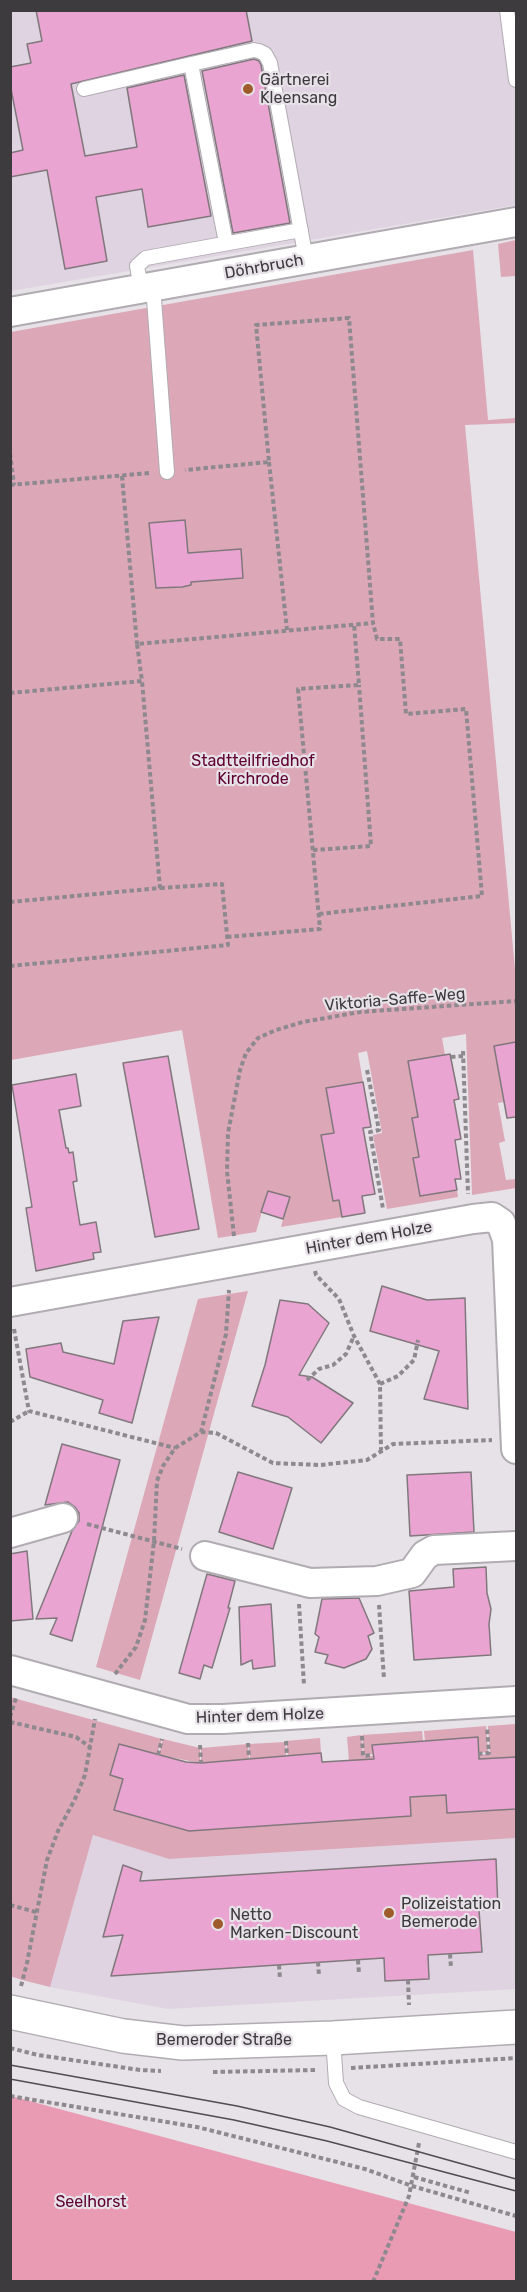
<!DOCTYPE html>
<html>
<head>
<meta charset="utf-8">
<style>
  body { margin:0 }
  #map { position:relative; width:527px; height:2292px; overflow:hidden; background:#e7e1e8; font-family:Rubik,sans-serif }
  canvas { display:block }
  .frame { position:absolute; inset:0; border:12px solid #3e3b3e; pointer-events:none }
</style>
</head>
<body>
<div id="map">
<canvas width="527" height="2292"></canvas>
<div class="frame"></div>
</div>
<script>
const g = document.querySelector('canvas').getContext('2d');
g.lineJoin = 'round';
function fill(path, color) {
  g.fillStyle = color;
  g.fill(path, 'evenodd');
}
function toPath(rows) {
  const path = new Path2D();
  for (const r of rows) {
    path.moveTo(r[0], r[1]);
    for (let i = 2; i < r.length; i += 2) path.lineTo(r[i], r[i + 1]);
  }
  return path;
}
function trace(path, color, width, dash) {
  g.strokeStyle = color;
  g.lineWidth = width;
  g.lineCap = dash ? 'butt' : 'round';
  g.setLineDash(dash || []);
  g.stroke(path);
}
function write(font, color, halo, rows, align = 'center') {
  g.font = font + ' Rubik,sans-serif';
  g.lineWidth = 4.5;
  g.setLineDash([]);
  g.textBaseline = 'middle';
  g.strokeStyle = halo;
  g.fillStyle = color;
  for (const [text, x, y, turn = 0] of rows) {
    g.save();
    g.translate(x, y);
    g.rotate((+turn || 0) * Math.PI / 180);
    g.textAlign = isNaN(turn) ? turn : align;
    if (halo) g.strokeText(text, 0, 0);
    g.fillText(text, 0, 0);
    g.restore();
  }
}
fill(toPath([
  [11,11,516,11,516,205,11,291],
  [93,1835,169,1859,516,1838,516,1989,168,2009,50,1987]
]), '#dfd3e1');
fill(toPath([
  [516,240,516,276,501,277,498,244],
  [473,250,488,420,516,418,516,423,465,425,516,980,516,1042,494,1046,504,1102,498,1103,505,1141,499,1143,506,1180,516,1179,516,1188,472,1195,466,1034,442,1038,445,1055,408,1061,418,1117,419,1157,413,1158,420,1196,457,1190,458,1197,387,1209,373,1135,382,1133,367,1051,358,1053,363,1082,326,1088,334,1133,333,1201,339,1200,342,1217,281,1227,289,1197,268,1191,256,1232,218,1238,182,1030,11,1060,11,332],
  [248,1291,140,1680,96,1667,198,1299],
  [10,1697,162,1739,157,1755,118,1745,110,1775,123,1779,115,1810,189,1831,411,1816,410,1797,446,1795,448,1813,516,1809,516,1838,169,1859,93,1835,50,1987,22,1980,10,1976],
  [516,1724,516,1757,479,1759,478,1755,490,1754,488,1726],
  [486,1726,488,1752,478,1753,477,1737,425,1741,424,1731],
  [422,1731,423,1741,373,1745,373,1754,364,1755,362,1735],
  [361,1735,363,1756,373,1756,373,1759,349,1761,347,1737],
  [320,1738,321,1753,288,1756,286,1741],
  [163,1739,200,1748,200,1763,159,1755],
  [285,1742,286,1756,250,1759,249,1744],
  [248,1744,249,1759,201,1763,201,1748]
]), '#dca7b7');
fill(toPath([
  [11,2096,516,2232,516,2281,11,2281]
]), '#ea9bb4');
const building = toPath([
  [36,10,246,10,252,41,71,84,85,156,137,147,127,88,184,75,211,216,148,227,142,189,96,197,107,261,65,269,47,170,10,177,10,153,23,150,10,84,10,67,31,63,27,44,42,41,36,10],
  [254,59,259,61,261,65,290,223,233,233,202,71,254,59],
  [185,520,188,553,241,549,243,578,191,582,191,585,182,587,156,588,149,523,185,520],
  [516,1042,516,1117,507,1118,494,1046,516,1042],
  [450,1054,459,1099,454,1100,461,1139,455,1140,461,1179,455,1179,457,1190,420,1196,413,1158,419,1157,412,1118,418,1117,408,1061,450,1054],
  [168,1056,199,1229,155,1237,123,1063,168,1056],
  [76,1074,81,1106,59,1110,66,1148,68,1148,69,1153,73,1152,77,1181,73,1182,80,1225,96,1222,101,1252,93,1253,94,1259,36,1271,26,1208,32,1207,12,1085,76,1074],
  [363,1082,371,1127,363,1128,375,1194,362,1196,365,1213,342,1217,339,1200,333,1201,321,1135,334,1133,326,1088,363,1082],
  [268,1191,290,1197,283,1219,261,1212,268,1191],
  [382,1286,427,1300,465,1298,468,1409,424,1399,439,1351,370,1331,382,1286],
  [280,1300,308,1304,329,1323,299,1375,312,1377,353,1403,321,1443,288,1417,252,1406,265,1365,280,1300],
  [159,1317,132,1423,99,1413,103,1400,30,1377,26,1349,61,1343,63,1352,114,1364,123,1321,159,1317],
  [62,1444,120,1460,72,1641,50,1634,57,1618,36,1619,72,1531,79,1521,79,1513,75,1507,68,1502,45,1505,62,1444],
  [238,1472,292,1488,273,1549,219,1532,238,1472],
  [471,1472,474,1532,410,1536,407,1475,471,1472],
  [27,1551,33,1619,10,1621,10,1554,27,1551],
  [486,1567,487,1593,491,1609,489,1624,491,1655,414,1660,409,1591,454,1587,453,1569,486,1567],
  [207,1574,235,1581,228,1608,230,1608,212,1668,204,1665,200,1679,179,1673,207,1574],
  [359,1598,374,1633,368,1636,372,1649,366,1659,344,1668,325,1663,328,1655,315,1652,319,1637,315,1634,322,1599,359,1598],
  [271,1604,275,1666,253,1669,252,1660,241,1665,239,1607,271,1604],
  [478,1737,479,1759,516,1757,516,1809,447,1813,446,1795,410,1797,411,1816,189,1831,114,1810,123,1779,110,1775,119,1744,186,1762,201,1763,321,1753,322,1762,374,1759,372,1745,478,1737],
  [496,1859,498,1909,479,1910,482,1952,428,1955,429,1979,385,1981,384,1958,111,1976,123,1935,103,1937,123,1865,142,1872,140,1881,496,1859]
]);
fill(building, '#eaa4d1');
trace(building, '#80787d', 1.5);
const service = toPath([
  [507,10,516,80],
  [84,89,191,64],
  [226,243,191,64,254,50,259,51,265,54,270,63,306,259],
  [153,286,167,472],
  [141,288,137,266,146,258,301,230],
  [333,2038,336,2083,344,2099,359,2107,516,2152]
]);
const minor = toPath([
  [10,312,516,222],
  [10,1302,473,1219,492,1217,501,1223,507,1239,516,1449],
  [10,1533,63,1518],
  [205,1556,310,1583,377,1581,412,1573,425,1555,434,1550,516,1546],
  [10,1670,188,1719,223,1719,516,1701]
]);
const secondary = toPath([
  [10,2012,123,2036,183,2043,333,2038,516,2027]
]);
trace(service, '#b1abb2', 16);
trace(minor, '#b1abb2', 32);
trace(secondary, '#b1abb2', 36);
trace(toPath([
  [10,453,14,485],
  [269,462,287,630],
  [122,476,137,644],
  [10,485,150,473],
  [10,693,142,681,137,644,373,623,349,318,256,325,269,462,185,470],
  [313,850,371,846,359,685],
  [10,902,160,888,142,681],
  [319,914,482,896,466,709,406,714,400,639,377,639,373,623],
  [227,937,320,929,298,689,359,685,354,624],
  [10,966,228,945,222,884,160,888],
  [463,1051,468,1194],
  [451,1057,463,1056],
  [367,1070,379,1130,370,1132,383,1209],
  [234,1236,227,1171,228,1133,240,1070,246,1053,258,1038,276,1030,303,1022,360,1012,516,1001],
  [315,1271,316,1275,339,1299,354,1336,380,1384,381,1450],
  [14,1329,29,1411,175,1448],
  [307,1380,319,1369,333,1365,346,1354,354,1336],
  [380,1384,398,1376,414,1360,418,1340],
  [10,1422,29,1411],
  [201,1432,216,1433,273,1463,320,1465,367,1460,393,1444,492,1440],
  [87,1524,182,1549],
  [299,1604,304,1685],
  [379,1605,384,1679],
  [115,1674,136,1647,145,1620,154,1541,157,1481,163,1466,175,1448,201,1432,226,1334,229,1290],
  [10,1717,16,1698],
  [10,1722,76,1737,90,1747],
  [362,1736,363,1756,373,1755],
  [286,1741,287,1756],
  [248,1743,249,1759],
  [200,1745,201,1763],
  [478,1754,489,1753,487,1728],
  [158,1755,162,1739],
  [10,1905,36,1912],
  [450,1954,451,1968],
  [358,1960,359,1974],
  [318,1962,319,1976],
  [279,1965,280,1979],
  [408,1980,409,2005],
  [21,1986,27,1963,47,1860,58,1831,75,1799,85,1775,95,1719],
  [10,2048,38,2055,140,2070,161,2071],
  [351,2068,516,2058],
  [213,2072,317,2070],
  [10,2096,197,2127,365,2169,412,2186,516,2216],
  [414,2177,471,2193],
  [373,2282,409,2196,419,2143]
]), '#8d898e', 4, [4.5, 3]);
trace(service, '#fff', 14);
trace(minor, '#fff', 28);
trace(secondary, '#fff', 33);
trace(toPath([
  [10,2065,237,2106,330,2127,516,2179],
  [10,2079,234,2120,327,2141,516,2191]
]), '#504d50', 1.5);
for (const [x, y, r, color] of [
  [248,89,6,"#9e5b2b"],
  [389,1913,6,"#9e5b2b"],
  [218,1924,6,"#9e5b2b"]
]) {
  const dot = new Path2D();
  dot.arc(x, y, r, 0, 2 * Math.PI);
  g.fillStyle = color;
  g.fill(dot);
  trace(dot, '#e7e1e8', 2);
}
write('16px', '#3e3b3e', '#e7e1e8', [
  ["Gärtnerei",260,80],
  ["Kleensang",260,98],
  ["Polizeistation",401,1904],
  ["Bemerode",401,1922],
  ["Netto",230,1915],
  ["Marken-Discount",230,1933]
], 'left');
write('16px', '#3e3b3e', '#e7e1e8', [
  ["Döhrbruch",264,267,-10],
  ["Viktoria-Saffe-Weg",395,1000,-5],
  ["Hinter dem Holze",369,1238,-10],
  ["Hinter dem Holze",260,1716,-2],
  ["Bemeroder Straße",224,2040]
]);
write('16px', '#5f0030', '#e7e1e8', [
  ["Stadtteilfriedhof",253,761],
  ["Kirchrode",253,779],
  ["Seelhorst",91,2202]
]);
</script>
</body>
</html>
